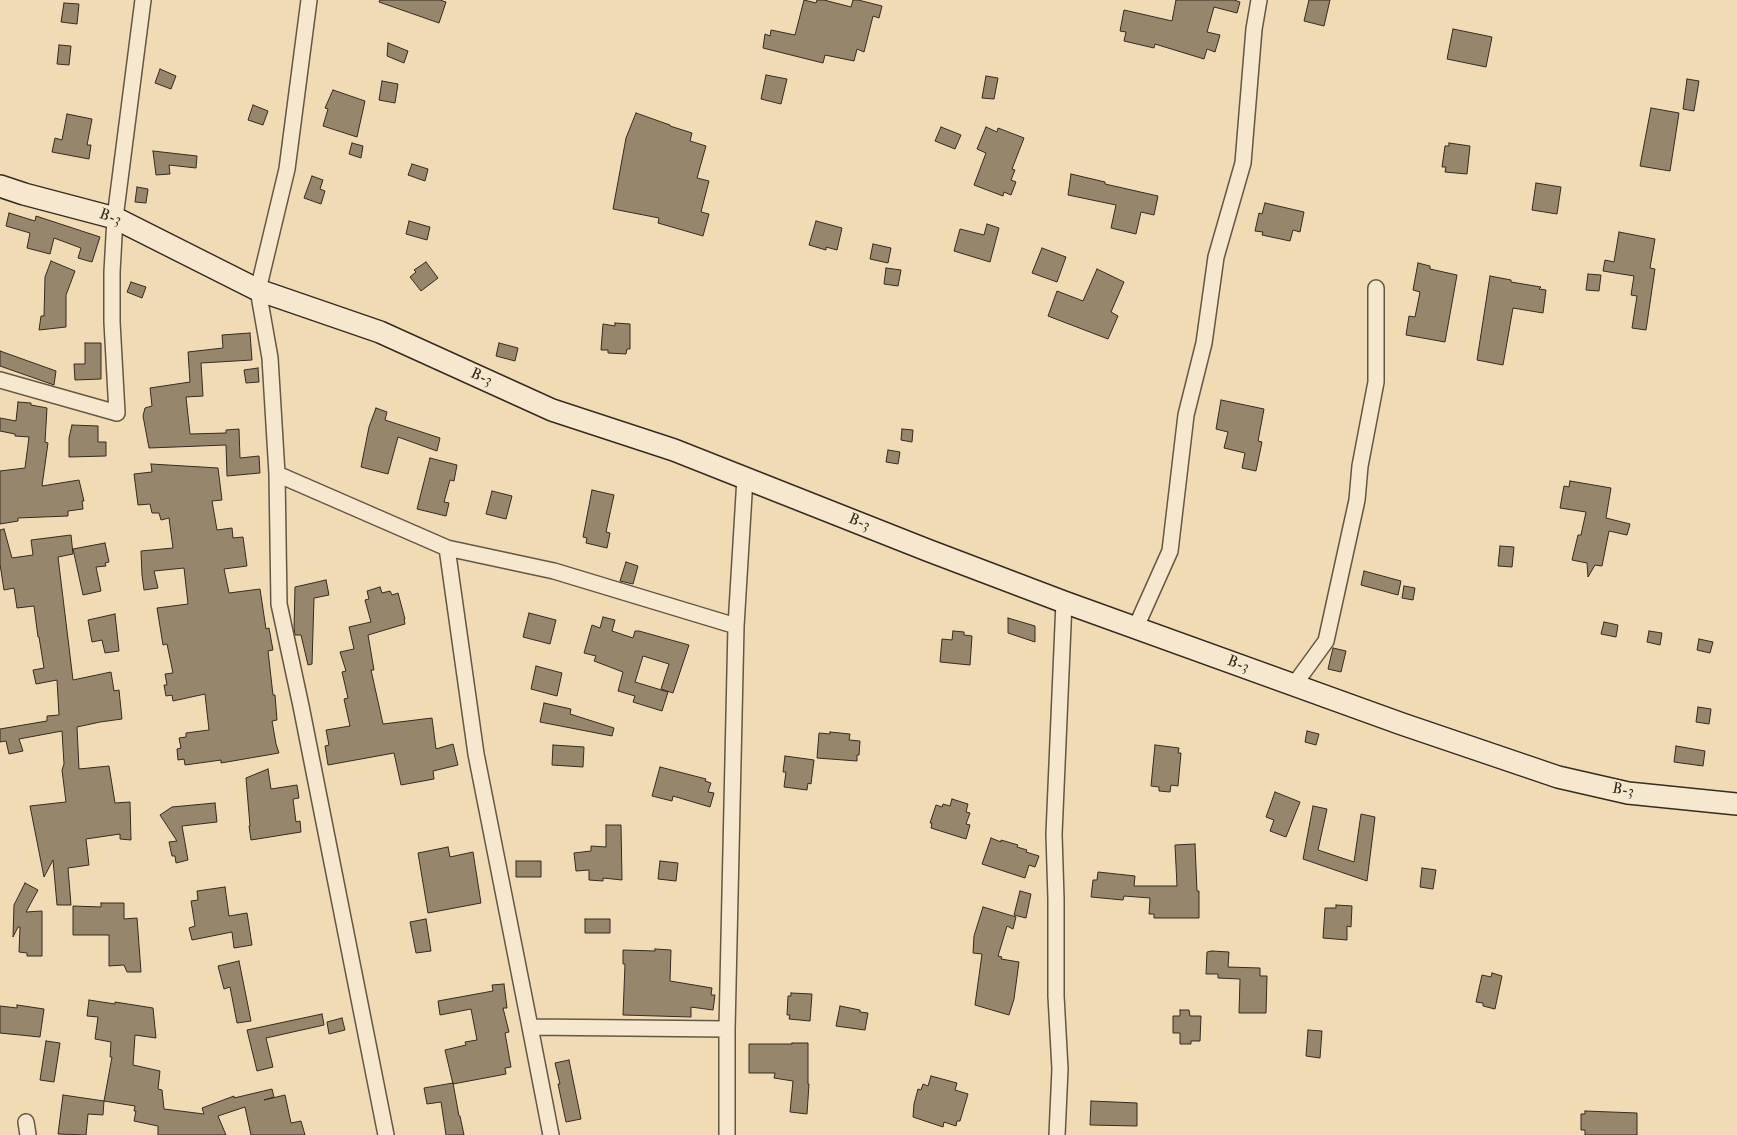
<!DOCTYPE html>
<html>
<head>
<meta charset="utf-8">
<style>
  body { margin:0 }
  canvas { display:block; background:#f0dbb4 }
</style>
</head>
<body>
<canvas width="1737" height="1135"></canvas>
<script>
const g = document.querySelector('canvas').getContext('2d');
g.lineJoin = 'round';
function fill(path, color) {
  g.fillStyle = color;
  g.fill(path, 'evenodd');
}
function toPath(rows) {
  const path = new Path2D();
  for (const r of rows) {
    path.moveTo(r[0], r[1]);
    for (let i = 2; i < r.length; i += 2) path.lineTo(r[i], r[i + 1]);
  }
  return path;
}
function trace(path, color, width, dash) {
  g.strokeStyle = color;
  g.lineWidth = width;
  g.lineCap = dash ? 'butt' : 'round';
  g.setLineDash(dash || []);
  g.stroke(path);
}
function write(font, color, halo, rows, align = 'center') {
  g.font = font + ' "IM FELL Double Pica",serif';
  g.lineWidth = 4;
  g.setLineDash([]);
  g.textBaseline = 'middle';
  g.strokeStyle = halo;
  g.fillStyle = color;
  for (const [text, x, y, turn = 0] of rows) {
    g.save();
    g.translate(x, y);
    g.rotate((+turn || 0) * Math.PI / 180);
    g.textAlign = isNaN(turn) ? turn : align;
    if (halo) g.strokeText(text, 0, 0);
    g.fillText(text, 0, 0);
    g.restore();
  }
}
const building = toPath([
  [380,0,440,0,446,2,439,23,379,2,380,0],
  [804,0,816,3,817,0,824,0,851,7,853,0,858,0,882,6,879,18,873,16,864,52,857,49,854,61,825,55,823,63,763,48,765,34,770,36,771,30,795,35,804,0],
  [1176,0,1234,0,1240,2,1237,13,1214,7,1207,32,1220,35,1215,52,1207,49,1204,59,1155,44,1154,48,1124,41,1126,32,1120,31,1124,10,1172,21,1176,0],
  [1309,0,1330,0,1324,26,1304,21,1309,0],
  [64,3,79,4,77,24,61,22,64,3],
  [1453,29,1492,37,1486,67,1447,59,1453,29],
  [388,43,408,51,404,63,387,56,388,43],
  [59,45,71,46,69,65,57,64,59,45],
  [160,69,176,76,171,89,155,83,160,69],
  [766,75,787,79,781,104,761,99,766,75],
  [986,76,998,78,994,99,982,98,986,76],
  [1687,79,1699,81,1694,111,1683,109,1687,79],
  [382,81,398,84,395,103,379,100,382,81],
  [333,90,365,101,357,137,323,126,328,109,325,108,333,90],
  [253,105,268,111,263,125,248,120,253,105],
  [1651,108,1679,113,1670,171,1640,166,1651,108],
  [636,113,670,125,670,126,692,133,690,141,706,146,697,178,709,181,701,212,709,214,703,236,658,223,659,218,613,209,626,138,636,113],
  [67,114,92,119,87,145,91,145,89,159,52,152,55,138,62,140,67,114],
  [941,127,961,135,955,149,935,141,941,127],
  [986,127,997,132,998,128,1024,138,1012,169,1015,170,1011,180,1016,182,1011,195,1004,192,1003,196,974,185,986,153,977,149,986,127],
  [352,143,363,146,361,158,349,154,352,143],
  [1449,143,1470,146,1467,174,1445,172,1446,167,1442,167,1445,146,1449,146,1449,143],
  [153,151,197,156,196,168,169,165,170,174,156,175,153,151],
  [412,164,428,169,425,181,408,175,412,164],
  [1071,174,1105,182,1105,184,1158,196,1154,215,1141,212,1136,234,1111,228,1116,205,1068,195,1071,174],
  [312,176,323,180,320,189,325,191,321,204,304,198,312,176],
  [1536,183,1561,187,1557,214,1532,210,1536,183],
  [137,187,148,189,146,203,135,202,137,187],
  [1265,203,1304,212,1300,232,1293,230,1290,241,1262,235,1263,232,1255,231,1259,213,1262,214,1265,203],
  [9,213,35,221,36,216,100,237,92,262,78,258,81,248,54,238,50,254,27,248,30,233,6,226,9,213],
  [409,221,430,227,427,240,406,234,409,221],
  [816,221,842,228,837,250,826,247,826,250,809,245,816,221],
  [987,224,999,228,990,262,954,251,960,229,984,235,987,224],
  [1619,232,1655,239,1650,268,1655,269,1646,330,1632,328,1637,296,1631,295,1634,276,1603,271,1605,260,1614,262,1619,232],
  [873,244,891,248,888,263,870,259,873,244],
  [1042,248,1066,257,1057,282,1032,273,1042,248],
  [51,261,75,271,66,295,66,327,39,330,41,316,44,316,45,277,51,261],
  [426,262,438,278,421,291,410,277,416,272,414,270,426,262],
  [1418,263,1430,266,1430,269,1457,275,1445,342,1406,335,1409,316,1415,317,1420,292,1413,290,1418,263],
  [886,268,901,270,898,286,884,284,886,268],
  [1097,269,1124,282,1111,312,1118,316,1108,339,1048,316,1057,291,1083,301,1097,269],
  [1588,274,1601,275,1599,291,1586,290,1588,274],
  [1490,276,1511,280,1511,282,1541,287,1539,289,1546,290,1543,313,1513,308,1503,365,1477,360,1490,276],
  [131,282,146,287,142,298,127,292,131,282],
  [615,323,630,324,630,349,627,349,626,354,608,353,608,350,601,350,603,324,615,326,615,323],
  [250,333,252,360,201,363,203,396,186,397,190,434,226,433,226,430,239,429,240,458,259,456,260,473,227,476,226,445,149,448,143,416,145,408,152,406,150,388,190,382,188,352,223,348,222,335,250,333],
  [85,343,101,343,101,379,75,380,74,364,85,364,85,343],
  [499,343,518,348,515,361,496,356,499,343],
  [0,351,56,371,54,385,0,366,0,351],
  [258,368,259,382,246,383,244,370,258,368],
  [1221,400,1264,409,1258,441,1262,442,1256,471,1242,468,1245,453,1224,448,1228,432,1216,429,1221,400],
  [18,402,31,403,31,405,47,408,45,442,48,443,42,486,79,480,84,501,82,501,83,509,68,511,68,516,18,518,18,521,0,524,0,471,25,468,29,437,15,436,15,434,0,431,0,418,16,421,18,402],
  [376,408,387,412,385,420,440,438,437,451,398,437,388,474,361,467,369,427,376,408],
  [72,425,98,426,98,442,106,442,106,456,69,457,69,438,72,425],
  [902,429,913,430,912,442,901,440,902,429],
  [888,450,900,452,898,464,886,462,888,450],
  [430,458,457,465,454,481,450,480,444,502,449,503,446,516,417,509,430,458],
  [151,464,218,468,222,500,212,501,217,530,232,528,233,538,243,537,247,566,224,569,229,593,260,589,266,629,269,628,273,650,268,651,273,695,275,695,277,720,272,721,276,744,279,753,221,763,221,760,185,765,184,759,178,760,177,749,181,748,179,738,186,737,186,733,209,730,205,694,173,701,172,695,166,696,164,685,167,685,165,674,173,673,167,644,163,645,157,608,188,604,184,568,154,571,158,588,144,590,142,575,141,551,173,548,169,518,161,520,159,513,152,513,150,504,138,505,134,474,152,472,151,464],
  [1570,481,1611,488,1606,518,1630,524,1627,535,1609,531,1602,566,1595,565,1588,577,1587,563,1572,560,1578,535,1581,535,1586,512,1560,508,1564,486,1569,487,1570,481],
  [592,490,614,495,606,532,610,533,607,548,586,543,587,538,583,537,592,490],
  [492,491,512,496,506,519,486,514,492,491],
  [4,529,12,558,33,555,31,540,71,535,73,554,58,557,73,680,111,672,114,691,119,690,122,719,100,722,77,727,79,769,109,766,115,803,130,802,131,840,120,839,120,834,86,839,89,865,68,868,71,905,57,905,53,860,44,877,30,806,66,802,62,770,64,764,62,731,19,739,23,751,9,754,6,741,0,742,0,729,47,721,47,716,59,715,57,680,36,684,33,670,44,668,39,637,38,637,34,606,17,608,14,588,4,590,0,564,0,530,4,529],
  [105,543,109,562,105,563,106,566,96,567,101,591,83,595,73,549,105,543],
  [1500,546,1514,547,1512,567,1498,566,1500,546],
  [626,562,638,566,633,584,620,581,626,562],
  [1364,571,1401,581,1398,595,1361,585,1364,571],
  [326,580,329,595,314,598,312,664,308,665,301,635,295,635,294,628,295,587,326,580],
  [1404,586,1415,588,1413,600,1402,598,1404,586],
  [380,587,382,593,390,591,392,595,398,593,405,619,404,619,405,624,368,635,374,670,371,670,383,724,432,718,436,749,453,744,458,765,433,771,434,779,401,785,394,753,328,765,325,746,329,745,326,730,350,726,344,699,348,698,342,672,346,671,340,652,354,649,349,627,371,622,365,600,369,599,367,591,380,587],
  [529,613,556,620,550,644,523,637,529,613],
  [115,614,119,651,105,653,102,640,92,642,88,620,115,614],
  [603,617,615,620,612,631,633,638,635,631,639,631,689,645,673,693,661,689,669,664,643,656,635,682,668,692,662,711,633,702,635,696,618,691,623,672,594,661,596,656,584,653,592,625,600,628,603,617],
  [1008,618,1035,626,1035,642,1008,633,1008,618],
  [1604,622,1618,625,1616,637,1601,634,1604,622],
  [953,631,964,632,964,635,972,636,970,665,940,662,942,639,952,640,953,631],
  [1649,631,1662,633,1660,645,1647,642,1649,631],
  [1699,639,1713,642,1710,653,1697,650,1699,639],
  [1333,648,1346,651,1341,672,1328,669,1333,648],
  [536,666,562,673,557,696,531,689,536,666],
  [544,703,571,709,570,714,614,728,612,736,540,722,544,703],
  [1698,707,1711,709,1709,724,1696,722,1698,707],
  [1307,731,1319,734,1316,745,1305,742,1307,731],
  [830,732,850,734,849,740,860,741,859,755,857,755,857,761,817,758,819,733,830,734,830,732],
  [553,745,584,747,583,767,552,765,553,745],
  [1155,745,1179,748,1178,753,1181,753,1178,786,1171,785,1170,792,1159,791,1159,787,1151,786,1155,745],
  [1676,746,1705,751,1703,766,1674,762,1676,746],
  [785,756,814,760,811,784,808,783,807,790,784,787,786,772,783,772,785,756],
  [660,767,706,779,705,781,711,783,708,792,714,793,710,807,673,796,672,801,652,796,660,767],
  [268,769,271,789,297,785,299,798,293,799,296,822,300,821,301,832,251,840,249,826,250,826,246,778,268,769],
  [1275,792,1300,802,1286,837,1270,831,1274,820,1266,817,1275,792],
  [952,799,968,804,966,812,970,813,966,824,970,825,966,839,931,828,932,823,930,823,936,805,942,807,943,804,950,806,952,799],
  [215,803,217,822,182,826,188,860,176,863,175,856,172,856,169,842,177,841,160,815,172,807,215,803],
  [1313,806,1327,809,1318,850,1354,862,1361,814,1375,817,1367,881,1303,859,1313,806],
  [606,825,621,825,622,880,603,878,603,881,589,880,589,870,576,871,574,853,591,851,591,846,606,847,606,825],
  [991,838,1001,842,1001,840,1018,845,1017,847,1027,850,1026,852,1039,856,1035,867,1029,865,1025,878,982,864,991,838],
  [1195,844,1197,891,1199,891,1199,918,1154,918,1154,914,1149,914,1150,898,1124,896,1123,900,1091,897,1093,880,1097,880,1098,872,1135,876,1134,886,1177,886,1175,845,1195,844],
  [448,847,450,857,473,852,481,903,428,913,418,853,448,847],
  [516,861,541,861,541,877,516,877,516,861],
  [660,861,678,863,676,881,658,879,660,861],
  [1422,868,1436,870,1433,889,1420,887,1422,868],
  [25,883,38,890,26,912,42,911,42,956,27,956,27,953,19,952,20,927,18,927,13,937,14,905,25,883],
  [225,887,229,916,247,913,252,945,234,948,232,932,192,940,189,928,195,926,191,901,198,900,197,891,225,887],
  [1020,891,1031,894,1026,918,1014,915,1020,891],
  [101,903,124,903,124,919,137,918,141,972,127,972,124,965,109,966,109,935,73,935,73,906,101,907,101,903],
  [1336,905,1352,906,1351,927,1347,926,1347,940,1323,938,1325,908,1336,908,1336,905],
  [983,907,1016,917,1013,929,1007,926,998,956,1002,957,1001,959,1019,962,1014,999,1009,1015,975,1005,982,954,973,953,974,936,983,907],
  [426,919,431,951,416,953,410,922,426,919],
  [585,919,610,919,610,933,585,933,585,919],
  [655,949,671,950,670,981,712,988,711,995,715,995,713,1010,691,1007,691,1017,623,1015,625,964,623,964,623,950,655,951,655,949],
  [1212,951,1229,952,1228,967,1260,968,1260,976,1267,976,1266,1013,1239,1013,1240,979,1218,978,1218,974,1206,974,1207,952,1212,951],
  [239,961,251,1021,237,1023,230,987,224,989,218,966,239,961],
  [1492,973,1502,976,1495,1009,1483,1006,1483,1003,1476,1002,1482,975,1491,977,1492,973],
  [504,984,507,1008,503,1008,509,1032,505,1033,511,1067,505,1068,506,1074,453,1084,445,1050,466,1045,465,1042,477,1040,471,1009,440,1015,438,1001,493,991,492,985,504,984],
  [791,993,812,994,810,1021,789,1019,790,1015,787,1015,788,996,791,996,791,993],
  [89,1000,115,1004,115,1002,153,1008,156,1038,135,1035,133,1065,160,1071,158,1089,162,1090,164,1109,204,1114,202,1108,234,1096,234,1098,272,1089,274,1097,264,1100,285,1095,291,1123,301,1121,305,1135,251,1135,245,1107,218,1116,226,1135,158,1135,158,1126,134,1121,136,1111,134,1111,135,1106,104,1101,112,1057,110,1057,111,1042,95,1039,98,1017,87,1016,89,1000],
  [17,1005,44,1009,40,1037,0,1033,0,1006,17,1008,17,1005],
  [840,1006,860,1010,860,1012,868,1013,865,1030,836,1026,840,1006],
  [1180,1010,1189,1010,1190,1016,1201,1016,1200,1041,1191,1041,1191,1044,1180,1044,1180,1033,1173,1033,1173,1016,1180,1016,1180,1010],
  [322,1014,324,1025,266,1038,273,1067,257,1071,247,1030,322,1014],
  [342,1018,345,1030,329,1034,327,1022,342,1018],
  [1308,1030,1322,1031,1320,1058,1306,1056,1308,1030],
  [46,1041,60,1043,54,1082,40,1080,46,1041],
  [792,1043,808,1043,808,1084,809,1084,807,1114,790,1112,793,1081,774,1078,775,1073,749,1073,749,1044,792,1044,792,1043],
  [569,1060,581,1119,566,1122,558,1084,560,1084,555,1063,569,1060],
  [931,1076,957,1083,955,1090,968,1094,960,1121,957,1121,956,1126,944,1122,943,1127,913,1117,914,1104,918,1089,921,1090,923,1084,928,1086,931,1076],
  [453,1083,459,1116,460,1116,464,1135,446,1135,441,1102,427,1104,424,1088,453,1083],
  [63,1095,104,1101,103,1115,88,1114,86,1135,58,1134,63,1095],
  [1091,1101,1137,1103,1137,1126,1090,1125,1091,1101],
  [1585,1111,1637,1113,1637,1135,1585,1135,1585,1130,1581,1130,1581,1114,1585,1114,1585,1111]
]);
fill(building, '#96876c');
trace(building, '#352b1f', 1);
const minor = toPath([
  [309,0,287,169,258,290,270,358,277,474,447,548,476,754,530,1027],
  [0,380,117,413,112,322,112,272,115,218,143,0],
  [277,474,279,604,301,706,386,1135],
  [447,548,554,571,736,626],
  [1136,627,1170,551,1186,415,1204,343,1216,257,1243,163,1254,29,1259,0],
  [1294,685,1326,641,1357,500,1360,466,1376,382,1376,288],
  [26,1122,28,1135],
  [551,1135,530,1027,727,1029],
  [727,1135,727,1029,736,626,745,478],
  [1057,1135,1060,1069,1056,996,1056,899,1054,834,1064,602]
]);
const secondary = toPath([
  [0,186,24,194,115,218,258,290,380,332,552,410,674,450,927,550,1064,602,1402,724,1558,777,1628,793,1737,804]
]);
trace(minor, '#645744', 18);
trace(secondary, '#352b1f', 24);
trace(minor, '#f5e8ce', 15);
trace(secondary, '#f5e8ce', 21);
write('15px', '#352b1f', '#f5e8ce', [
  ["B-3",110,218,19],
  ["B-3",481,378,24],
  ["B-3",859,523,22],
  ["B-3",1238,665,20],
  ["B-3",1623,791,10]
]);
</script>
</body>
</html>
